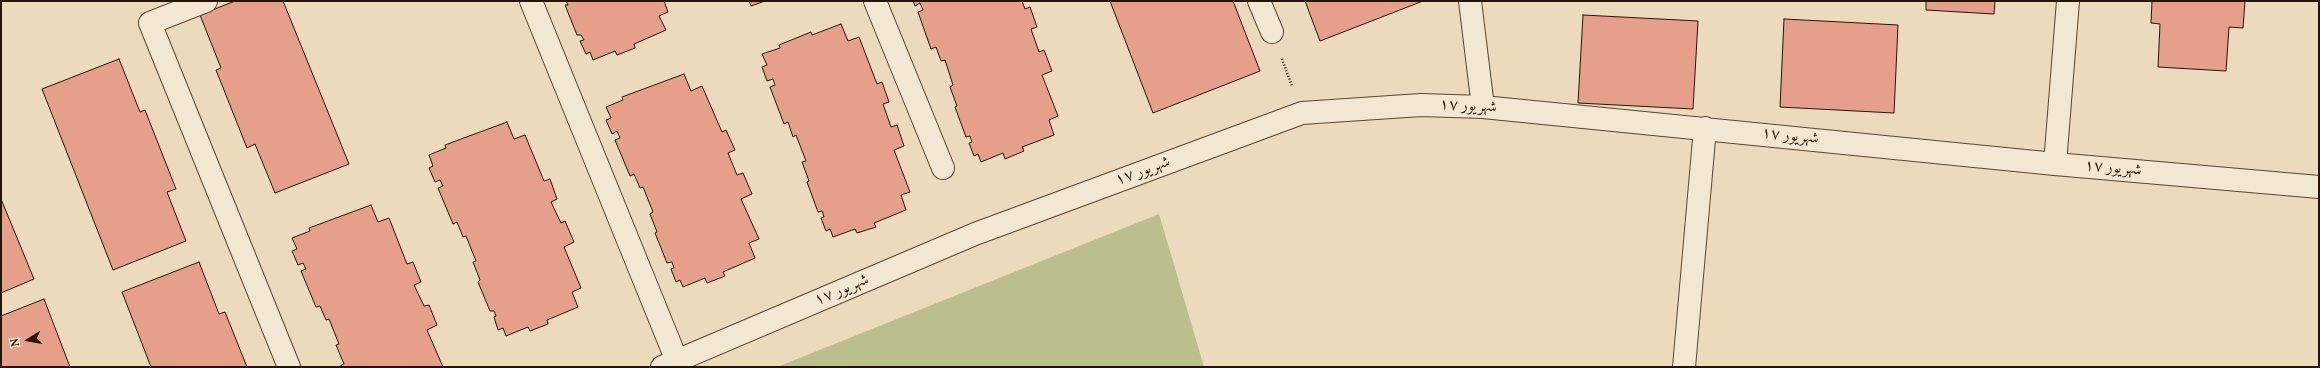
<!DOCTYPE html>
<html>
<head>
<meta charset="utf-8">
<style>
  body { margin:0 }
  #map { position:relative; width:2320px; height:368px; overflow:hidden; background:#ebdabb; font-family:Vollkorn,serif }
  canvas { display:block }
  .frame { position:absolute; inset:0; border:2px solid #261505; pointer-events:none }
  .north { position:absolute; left:8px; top:320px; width:40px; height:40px; -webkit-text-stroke:3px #f2e7d3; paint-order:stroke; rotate:259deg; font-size:11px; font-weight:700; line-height:16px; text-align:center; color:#261505 }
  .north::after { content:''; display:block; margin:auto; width:14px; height:18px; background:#261505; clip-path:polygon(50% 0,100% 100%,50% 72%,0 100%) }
</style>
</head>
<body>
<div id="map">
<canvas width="2320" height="368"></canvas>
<div class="frame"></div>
<div class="north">N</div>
</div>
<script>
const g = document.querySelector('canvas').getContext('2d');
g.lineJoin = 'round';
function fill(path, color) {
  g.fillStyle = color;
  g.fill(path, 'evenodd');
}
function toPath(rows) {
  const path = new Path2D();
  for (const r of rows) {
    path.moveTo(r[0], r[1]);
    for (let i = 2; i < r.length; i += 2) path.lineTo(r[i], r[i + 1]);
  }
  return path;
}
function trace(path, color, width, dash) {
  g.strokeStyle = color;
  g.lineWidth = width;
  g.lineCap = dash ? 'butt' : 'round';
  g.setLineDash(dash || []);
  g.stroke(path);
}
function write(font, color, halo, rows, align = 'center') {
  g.font = font + ' Vollkorn,Amiri,serif';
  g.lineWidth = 3.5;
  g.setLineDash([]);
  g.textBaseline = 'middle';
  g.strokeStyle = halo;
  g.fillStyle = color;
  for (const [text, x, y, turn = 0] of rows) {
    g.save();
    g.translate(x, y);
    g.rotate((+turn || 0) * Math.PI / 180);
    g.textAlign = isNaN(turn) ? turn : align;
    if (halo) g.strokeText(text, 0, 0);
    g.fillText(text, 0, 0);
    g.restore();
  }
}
fill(toPath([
  [1159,214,1204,367,777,367]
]), '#bbbe8d');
const building = toPath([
  [235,1,283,1,349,164,275,193,255,144,247,148,216,70,221,68,200,15,235,1],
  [566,1,664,1,668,12,659,16,666,30,634,44,635,48,617,55,615,51,593,60,590,52,586,54,580,41,584,40,581,35,577,35,565,5,568,5,566,1],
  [749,1,765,1,751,6,749,1],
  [913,1,1022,1,1025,9,1030,7,1037,27,1031,29,1039,52,1044,50,1052,71,1042,75,1058,116,1049,120,1054,135,1022,147,1024,151,1005,159,1003,153,981,162,978,154,974,156,969,143,972,142,970,136,966,137,955,107,957,106,950,87,953,85,945,60,941,61,936,47,931,49,918,12,923,10,920,3,915,6,913,1],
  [1110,1,1233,1,1260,71,1153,113,1110,1],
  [1305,1,1423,1,1320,41,1305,1],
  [1926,1,1995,1,1994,14,1926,10,1926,1],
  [2152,1,2245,1,2243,28,2229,27,2226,71,2158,67,2160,24,2151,23,2152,1],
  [1583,15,1698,21,1693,109,1578,103,1583,15],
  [1784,19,1898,25,1894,113,1780,107,1784,19],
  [841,24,848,41,859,37,877,84,882,82,889,102,883,104,891,127,897,125,904,146,894,150,910,192,901,195,906,210,874,223,876,227,857,233,855,229,833,237,830,229,826,231,821,218,824,217,822,211,818,212,807,182,809,181,802,162,806,161,796,135,793,137,788,122,784,124,770,87,775,85,773,79,767,81,762,67,767,65,762,54,780,48,779,45,811,32,812,35,841,24],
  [119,59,140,112,145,110,176,189,167,192,186,241,113,270,42,89,119,59],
  [684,74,691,91,702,86,722,132,726,130,735,150,728,153,737,175,743,173,752,194,741,199,759,239,749,243,755,258,723,272,725,276,707,283,705,278,683,287,680,280,676,282,671,269,674,268,672,262,667,263,655,233,657,232,650,214,653,212,643,187,640,188,634,174,630,176,615,140,620,138,617,131,612,134,606,120,611,118,606,107,623,100,622,97,684,74],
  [507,122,514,139,525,135,544,181,550,179,557,199,551,202,561,223,565,221,574,242,564,247,581,288,572,292,578,307,547,320,548,324,530,331,528,327,506,336,503,328,498,330,494,317,496,316,494,311,490,311,478,282,480,280,473,262,476,261,466,236,463,237,457,222,453,224,438,188,443,186,440,180,435,182,429,168,433,166,429,155,446,148,445,145,507,122],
  [1,199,34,279,1,293,1,199],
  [371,205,378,222,389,218,407,264,413,262,421,282,414,285,424,306,429,305,437,325,427,330,443,367,342,367,341,365,344,364,336,345,339,344,329,319,326,320,320,306,316,307,301,271,306,269,303,263,298,265,292,251,297,249,292,238,310,231,309,228,371,205],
  [199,262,219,314,225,312,247,367,151,367,122,292,199,262],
  [44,299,70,367,1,367,1,316,44,299]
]);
fill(building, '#e59f8a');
trace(building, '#261505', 1);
const minor = toPath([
  [206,1,150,23,289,367],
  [531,1,677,361],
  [875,1,943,168],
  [1259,1,1272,32],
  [1470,1,1483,107],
  [2055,164,2068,1],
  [662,367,975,234,1302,113,1421,105,1483,107,2055,164,2319,187],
  [1684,367,1705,128]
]);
trace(minor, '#574632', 24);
trace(toPath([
  [1282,59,1292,86]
]), '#261505', 2.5, [1, 2]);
trace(minor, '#f2e7d3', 22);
write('16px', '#261505', '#f2e7d3', [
  ["۱۷ شهریور",1468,107,3],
  ["۱۷ شهریور",1790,137,6],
  ["۱۷ شهریور",2113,169,5],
  ["۱۷ شهریور",1143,172,-20],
  ["۱۷ شهریور",842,291,-23]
]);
</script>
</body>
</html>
